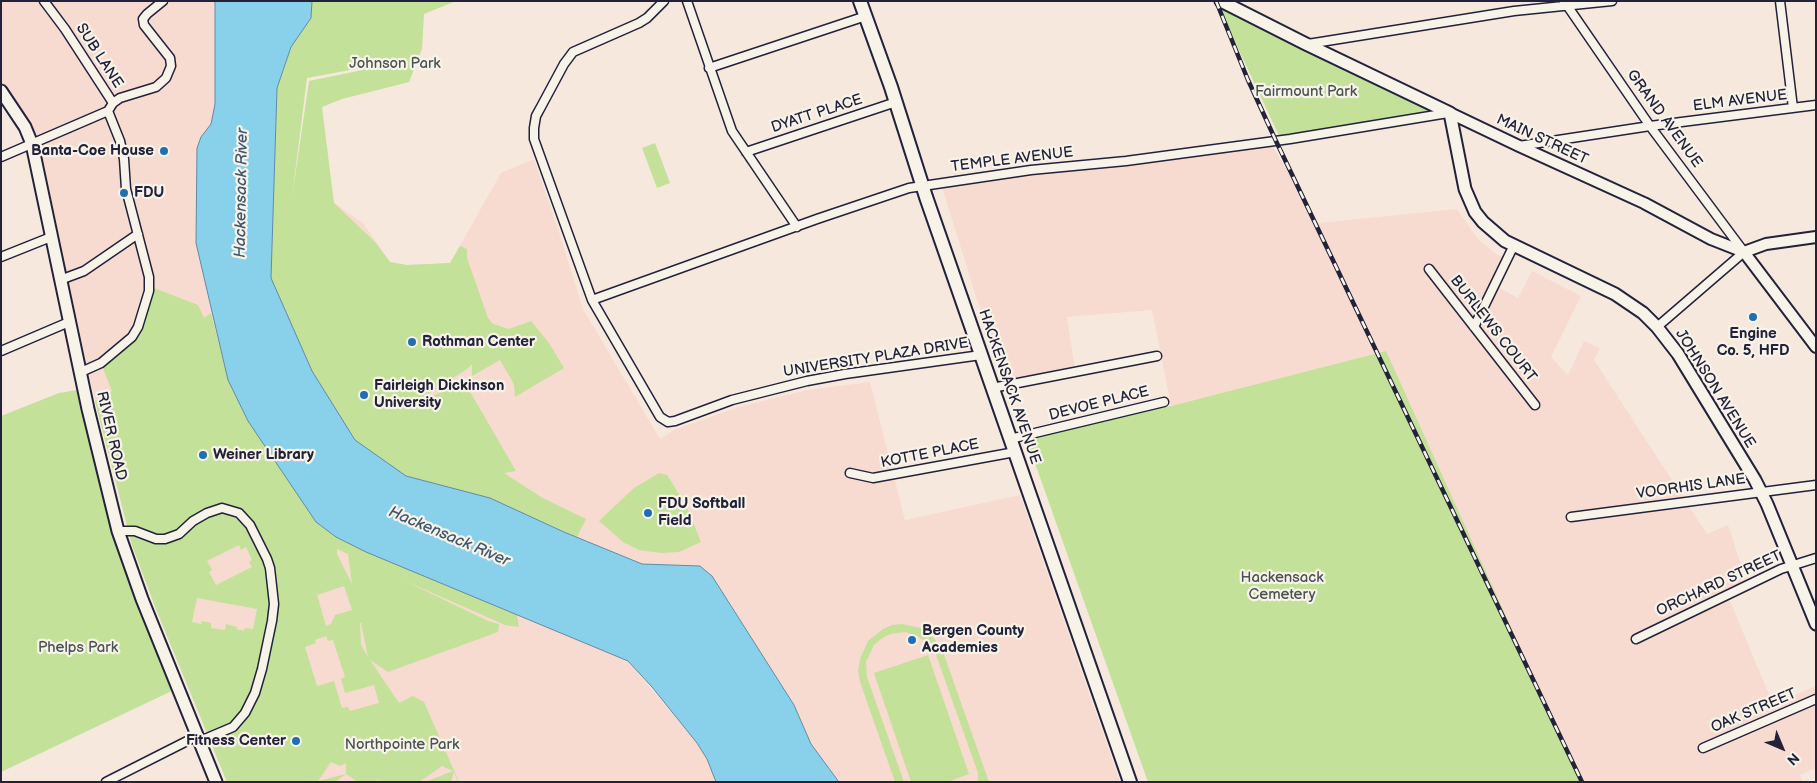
<!DOCTYPE html>
<html>
<head>
<meta charset="utf-8">
<style>
  body { margin:0 }
  #map { position:relative; width:1817px; height:783px; overflow:hidden; background:#f7e8dd; font-family:"Balsamiq Sans",sans-serif }
  canvas { display:block }
  .frame { position:absolute; inset:0; border:2px solid #22223b; pointer-events:none }
  .north { position:absolute; left:1757px; top:723px; width:50px; height:50px; -webkit-text-stroke:4px #f7f3e8; paint-order:stroke; rotate:135deg; font-size:14px; font-weight:700; line-height:20px; text-align:center; color:#22223b }
  .north::after { content:''; display:block; margin:auto; width:18px; height:22px; background:#22223b; clip-path:polygon(50% 0,100% 100%,50% 72%,0 100%) }
</style>
</head>
<body>
<div id="map">
<canvas width="1817" height="783"></canvas>
<div class="frame"></div>
<div class="north">N</div>
</div>
<script>
const g = document.querySelector('canvas').getContext('2d');
g.lineJoin = 'round';
function fill(path, color) {
  g.fillStyle = color;
  g.fill(path, 'evenodd');
}
function toPath(rows) {
  const path = new Path2D();
  for (const r of rows) {
    path.moveTo(r[0], r[1]);
    for (let i = 2; i < r.length; i += 2) path.lineTo(r[i], r[i + 1]);
  }
  return path;
}
function trace(path, color, width, dash) {
  g.strokeStyle = color;
  g.lineWidth = width;
  g.lineCap = dash ? 'butt' : 'round';
  g.setLineDash(dash || []);
  g.stroke(path);
}
function write(font, color, halo, rows, align = 'center') {
  g.font = font + ' "Balsamiq Sans",sans-serif';
  g.lineWidth = 4.5;
  g.setLineDash([]);
  g.textBaseline = 'middle';
  g.strokeStyle = halo;
  g.fillStyle = color;
  for (const [text, x, y, turn = 0] of rows) {
    g.save();
    g.translate(x, y);
    g.rotate((+turn || 0) * Math.PI / 180);
    g.textAlign = isNaN(turn) ? turn : align;
    if (halo) g.strokeText(text, 0, 0);
    g.fillText(text, 0, 0);
    g.restore();
  }
}
fill(toPath([
  [1,1,215,1,215,104,211,124,201,137,196,243,333,202,363,223,390,262,407,265,450,263,501,173,534,159,560,235,583,309,660,439,674,430,738,407,807,390,870,382,905,520,1020,495,1120,782,840,782,811,744,794,705,712,576,700,566,628,661,697,743,707,759,716,782,227,782,156,609,132,545,95,401,38,145,1,91],
  [1270,142,1318,223,1457,209,1478,239,1496,254,1504,258,1491,283,1518,298,1532,271,1581,296,1551,357,1568,375,1584,341,1600,348,1594,360,1707,534,1728,525,1748,586,1727,594,1773,704,1816,686,1816,768,1800,775,1803,782,1584,782,1403,401,1386,351,1171,406,1152,310,1067,317,1075,369,1006,382,977,300,942,187]
]), '#f7dbd0');
fill(toPath([
  [312,1,456,1,424,14,422,49,409,82,342,99,322,107,334,203,376,243,390,262,407,265,450,263,460,246,467,249,467,258,488,318,493,324,509,329,531,321,549,343,564,368,515,397,514,384,500,360,472,376,472,364,467,369,416,402,465,383,516,471,504,473,541,497,586,519,577,537,490,498,406,476,355,440,312,371,271,278,277,88,291,47,311,18],
  [366,67,363,70,309,81,292,197,307,78],
  [1216,1,1450,113,1281,140],
  [655,143,670,183,657,188,642,148],
  [149,286,198,305,204,318,211,313,228,380,248,421,316,522,336,537,366,552,517,615,519,627,505,625,403,580,488,621,499,624,498,632,388,672,370,660,399,703,413,696,424,702,459,782,458,782,454,772,451,782,425,782,453,771,442,766,419,782,382,782,375,778,380,782,358,782,346,774,335,782,227,782,156,609,132,545,95,401,112,391,101,363,132,337],
  [239,545,241,550,246,547,252,560,249,562,252,567,216,585,209,572,212,570,207,561],
  [337,549,348,554,352,584,337,554],
  [344,586,352,610,335,615,331,624,326,626,317,595],
  [197,598,257,609,253,629,245,628,244,631,236,629,237,627,226,624,225,630,211,628,211,623,202,621,201,624,192,622],
  [360,623,361,623,368,657,361,645],
  [326,636,328,641,333,640,345,677,341,679,345,693,374,685,379,703,350,711,348,707,342,708,334,681,317,686,305,647,316,643,315,640],
  [331,762,340,766,346,763,346,774,318,781],
  [1386,351,1581,782,1148,782,1025,435,1171,406],
  [84,389,118,531,178,688,1,772,1,416,59,393],
  [659,473,667,475,686,505,701,542,679,552,661,553,639,550,623,542,599,521,634,488],
  [902,624,921,628,933,637,942,649,989,782,978,782,978,773,934,649,918,636,905,632,890,634,881,639,874,645,866,662,867,677,904,782,895,782,860,682,858,671,860,659,868,641,883,629,892,625],
  [928,655,969,774,948,782,911,782,874,673]
]), '#c3e199');
const water = toPath([
  [215,1,312,1,311,18,291,47,277,88,271,278,312,371,355,440,406,476,490,498,564,532,642,564,700,566,712,576,794,705,811,744,839,782,716,782,707,759,697,743,652,687,628,661,366,552,336,537,316,522,248,421,228,380,196,243,197,148,201,137,211,124,215,104,215,1]
]);
fill(water, '#89d1ea');
trace(water, '#608ba4', 1);
const minor = toPath([
  [44,1,65,29,113,103],
  [664,1,647,18,639,23,573,52,564,64,542,105,536,116,534,128,534,139,592,300,660,417,668,422,675,421,732,400,807,381,845,374,981,355],
  [687,1,732,131,797,227],
  [1564,1,1650,126,1744,252,1657,327],
  [1780,1,1793,108],
  [1308,44,1514,11,1612,1],
  [709,68,866,16],
  [108,111,113,103,120,98,156,87,166,78,171,66,170,58,144,25,143,19,147,14,163,1],
  [1519,146,1650,126,1816,105],
  [746,152,896,102],
  [1,157,108,111,120,141,124,159,126,189,149,277,149,291,138,327,132,337,101,363,81,372],
  [1,257,51,237],
  [1429,269,1535,405],
  [60,280,84,271,138,234],
  [592,300,817,219,909,188,1031,170,1126,161,1290,139,1448,113],
  [1474,327,1514,245],
  [1,351,69,322],
  [992,388,1157,356],
  [1010,439,1164,402],
  [850,473,873,478,1015,452],
  [1571,517,1816,485],
  [118,531,135,531,156,539,165,539,179,534,193,521,207,513,222,508,239,513,250,525,267,559,270,568,274,604,272,621,262,669,255,693,245,713,233,727,200,741],
  [1636,639,1781,569,1816,558],
  [1703,748,1816,699],
  [106,782,197,736]
]);
const tertiary = toPath([
  [1450,113,1519,146,1644,203,1711,239,1744,252,1816,347],
  [1744,252,1766,244,1816,237]
]);
const secondary = toPath([
  [1221,1,1306,44,1450,113,1465,189,1475,212,1483,222,1505,241,1615,294,1643,313,1657,327,1678,354,1755,480,1767,504,1816,624],
  [1,91,25,127,32,144,88,409,118,531,142,599,216,782]
]);
const primary = toPath([
  [860,1,891,87,926,197,1130,782]
]);
trace(minor, '#22223b', 11);
trace(tertiary, '#22223b', 14);
trace(secondary, '#22223b', 15);
trace(primary, '#22223b', 16);
trace(minor, '#f7f3e8', 8);
trace(tertiary, '#f7f3e8', 10);
trace(secondary, '#f7f3e8', 11);
trace(primary, '#f7f3e8', 12);
const rail = toPath([
  [1216,1,1248,80,1276,141,1582,782]
]);
trace(rail, '#22223b', 4.5);
trace(rail, '#f7f3e8', 2.5, [8]);
for (const [x, y, r, color] of [
  [164,151,5,"#1f6fb2"],
  [124,193,5,"#1f6fb2"],
  [1753,317,5,"#1f6fb2"],
  [412,342,5,"#1f6fb2"],
  [364,395,5,"#1f6fb2"],
  [203,455,5,"#1f6fb2"],
  [648,513,5,"#1f6fb2"],
  [912,640,5,"#1f6fb2"],
  [296,741,5,"#1f6fb2"]
]) {
  const dot = new Path2D();
  dot.arc(x, y, r, 0, 2 * Math.PI);
  g.fillStyle = color;
  g.fill(dot);
  trace(dot, '#f7f3e8', 2);
}
write('15px', '#22223b', '#f7f3e8', [
  ["SUB LANE",99,56,57],
  ["ELM AVENUE",1740,101,-7],
  ["DYATT PLACE",817,114,-18],
  ["GRAND AVENUE",1664,119,54],
  ["MAIN STREET",1542,140,25],
  ["TEMPLE AVENUE",1012,160,-7],
  ["BURLEWS COURT",1493,329,52],
  ["UNIVERSITY PLAZA DRIVE",876,358,-9],
  ["HACKENSACK AVENUE",1009,387,71],
  ["JOHNSON AVENUE",1715,389,58],
  ["DEVOE PLACE",1099,404,-14],
  ["RIVER ROAD",111,436,77],
  ["KOTTE PLACE",930,454,-11],
  ["VOORHIS LANE",1691,487,-8],
  ["ORCHARD STREET",1719,584,-25],
  ["OAK STREET",1754,711,-23]
]);
write('15px', '#4a5252', '#f7f3e8', [
  ["Johnson Park",395,64],
  ["Fairmount Park",1306,92],
  ["Hackensack",1282,578],
  ["Cemetery",1282,595],
  ["Phelps Park",78,648],
  ["Northpointe Park",402,745]
]);
write('bold 15px', '#22223b', '#f7f3e8', [
  ["Banta-Coe House",154,151,"right"],
  ["FDU",134,193],
  ["Engine",1753,334,"center"],
  ["Co. 5, HFD",1753,351,"center"],
  ["Rothman Center",422,342],
  ["Fairleigh Dickinson",374,386],
  ["University",374,403],
  ["Weiner Library",213,455],
  ["FDU Softball",658,504],
  ["Field",658,521],
  ["Bergen County",922,631],
  ["Academies",922,648],
  ["Fitness Center",286,741,"right"]
], 'left');
write('italic 16px', '#415770', '#f7f3e8', [
  ["Hackensack River",242,193,-89],
  ["Hackensack River",449,537,23]
]);
</script>
</body>
</html>
